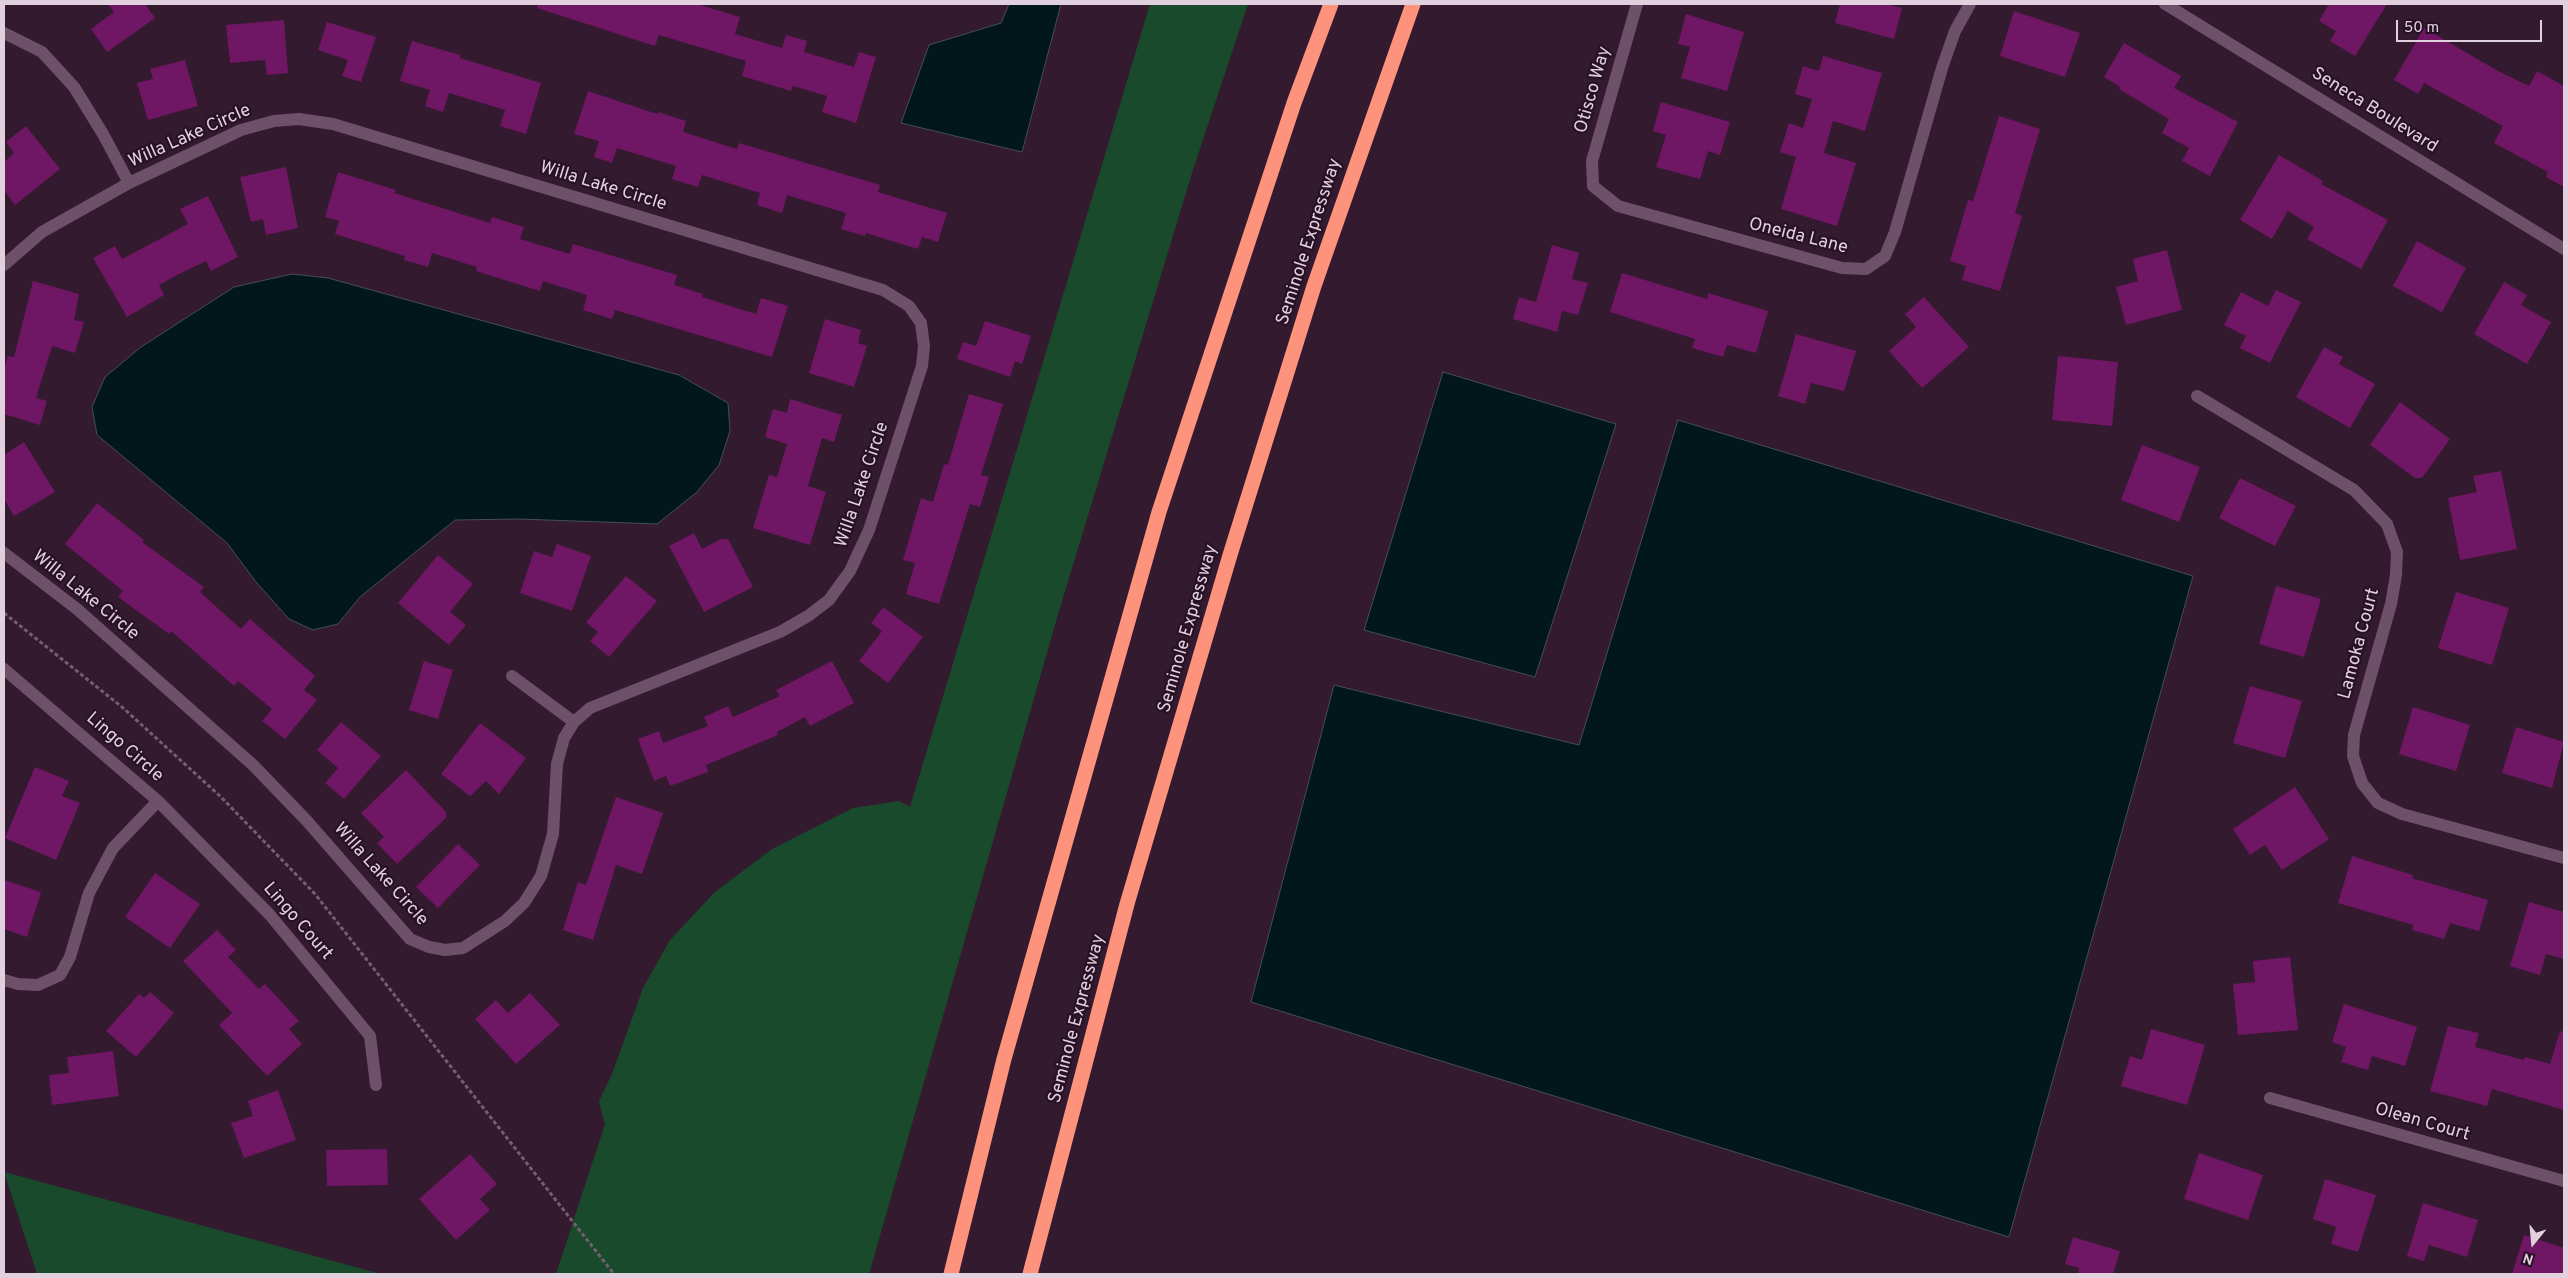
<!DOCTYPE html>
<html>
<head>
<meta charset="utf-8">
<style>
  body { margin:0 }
  #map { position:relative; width:2568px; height:1278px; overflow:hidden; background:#341a2f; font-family:Overpass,sans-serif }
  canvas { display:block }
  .frame { position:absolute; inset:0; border:5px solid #e1d0dd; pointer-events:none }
  .north { position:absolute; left:2508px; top:1218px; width:50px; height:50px; -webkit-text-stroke:4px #291125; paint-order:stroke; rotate:197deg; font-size:14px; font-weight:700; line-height:20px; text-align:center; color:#e1d0dd }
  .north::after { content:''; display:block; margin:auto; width:18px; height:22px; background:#e1d0dd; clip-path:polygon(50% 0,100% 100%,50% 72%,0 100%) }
  .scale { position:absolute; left:2396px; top:20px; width:146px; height:22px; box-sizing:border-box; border:2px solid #e1d0dd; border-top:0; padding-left:6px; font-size:15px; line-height:18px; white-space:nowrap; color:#e1d0dd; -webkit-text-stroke:4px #291125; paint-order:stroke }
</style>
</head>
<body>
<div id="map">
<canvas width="2568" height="1278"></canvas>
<div class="frame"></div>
<div class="north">N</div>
<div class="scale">50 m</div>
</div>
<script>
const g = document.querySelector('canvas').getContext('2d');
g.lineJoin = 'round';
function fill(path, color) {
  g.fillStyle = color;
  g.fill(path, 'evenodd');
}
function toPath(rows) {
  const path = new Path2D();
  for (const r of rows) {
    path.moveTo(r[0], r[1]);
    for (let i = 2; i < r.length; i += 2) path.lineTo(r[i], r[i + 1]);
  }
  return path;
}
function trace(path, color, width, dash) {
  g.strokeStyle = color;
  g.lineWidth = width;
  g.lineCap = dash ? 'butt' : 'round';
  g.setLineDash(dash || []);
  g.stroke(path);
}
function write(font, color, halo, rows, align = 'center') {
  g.font = font + ' Overpass,sans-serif';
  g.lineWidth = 4.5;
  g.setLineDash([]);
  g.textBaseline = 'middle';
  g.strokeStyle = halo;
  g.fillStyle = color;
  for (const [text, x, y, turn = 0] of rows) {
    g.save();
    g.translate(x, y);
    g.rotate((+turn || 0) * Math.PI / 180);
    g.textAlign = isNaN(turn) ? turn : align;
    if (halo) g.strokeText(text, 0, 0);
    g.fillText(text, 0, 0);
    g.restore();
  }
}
fill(toPath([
  [1150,4,1248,4,1192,173,1059,611,869,1274,556,1274,605,1124,599,1101,612,1074,643,988,670,940,715,892,772,849,853,808,899,801,910,807],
  [4,1172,8,1173,381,1274,37,1274]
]), '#194a2c');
const water = toPath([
  [1009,4,1061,4,1022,152,901,123,929,45,1001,23,1009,4],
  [292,274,328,278,679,375,728,403,730,431,719,465,697,492,657,524,519,519,455,520,360,597,338,624,313,630,289,619,256,582,227,543,97,435,92,407,105,377,141,347,234,287,292,274],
  [1443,372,1616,424,1535,677,1364,630,1443,372],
  [1678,420,2193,576,2009,1237,1251,1002,1334,685,1579,745,1678,420]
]);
fill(water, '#02171c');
trace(water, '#454e56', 1);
fill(toPath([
  [108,4,145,4,155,18,107,52,91,29,114,12],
  [538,4,697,4,740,17,735,34,782,48,786,35,807,41,804,52,854,67,859,52,876,57,856,123,822,112,827,96,793,86,791,91,742,76,746,61,659,35,655,46,537,8],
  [1840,4,1886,4,1902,8,1894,39,1835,23],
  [2329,4,2387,4,2355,56,2330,41,2336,31,2319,21],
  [2014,11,2080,33,2065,77,2000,56],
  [1686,14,1744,32,1727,91,1681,78,1690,47,1678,44],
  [284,20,288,73,267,75,265,60,230,63,226,25],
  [327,22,376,37,361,82,342,76,348,60,318,50],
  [2424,28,2498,71,2529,86,2537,71,2564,86,2564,187,2546,177,2548,172,2494,143,2503,126,2424,83,2418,94,2394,80],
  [412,41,460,55,460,58,541,83,526,134,500,126,505,110,449,93,443,112,425,106,430,90,400,81],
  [2124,43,2181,76,2174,88,2238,122,2210,176,2182,161,2189,148,2162,133,2169,119,2119,89,2120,87,2104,77],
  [1823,56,1882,73,1865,131,1833,121,1824,153,1856,163,1837,226,1781,209,1796,157,1780,152,1789,123,1803,128,1812,99,1795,94,1803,66,1819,71],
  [185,60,198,106,148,120,137,83,153,79,150,69],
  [588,91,657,114,658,112,686,121,683,132,737,149,739,143,880,185,878,192,947,213,938,242,922,237,918,249,866,233,865,236,841,229,846,213,787,195,782,213,757,205,760,193,702,175,698,187,672,179,676,166,617,148,612,163,594,157,599,141,574,134],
  [1661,102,1730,122,1720,155,1708,151,1700,179,1656,167,1666,135,1653,131],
  [1999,116,2040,129,2015,213,2022,216,2000,291,1962,280,1966,266,1950,261,1968,200,1973,201],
  [26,126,60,169,15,205,4,190,4,162,14,153,6,142],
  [2279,155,2323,181,2321,184,2388,220,2361,269,2307,239,2314,227,2288,211,2272,239,2240,220],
  [286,167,298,228,266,235,263,219,251,222,240,177],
  [338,172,396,190,394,193,490,223,492,217,524,227,520,239,570,254,573,244,677,275,674,285,703,294,702,297,756,314,761,298,788,306,772,357,615,310,612,319,583,310,587,295,543,281,540,291,476,271,477,267,432,253,428,267,404,260,405,256,335,234,339,221,325,217],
  [208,196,238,257,211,271,206,261,179,274,159,285,164,295,127,317,93,258,115,246,122,259,188,224,180,209],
  [2417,241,2466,268,2442,312,2393,286],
  [1552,245,1579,253,1572,279,1588,283,1578,315,1562,311,1557,332,1513,319,1519,297,1536,302],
  [2167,250,2182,310,2126,325,2116,287,2138,281,2133,259],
  [1622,273,1707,299,1708,293,1768,311,1756,353,1727,345,1723,357,1692,348,1695,339,1610,312],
  [33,281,79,294,74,320,84,322,75,353,52,346,36,398,47,401,40,425,4,414,4,369,8,356,14,357],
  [2504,282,2527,295,2521,305,2551,322,2527,364,2474,334],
  [2276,290,2301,302,2270,363,2240,348,2246,336,2224,325,2241,292,2268,306],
  [1924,297,1969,347,1922,388,1889,351,1916,327,1905,314],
  [825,319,861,330,858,343,867,346,854,387,809,373],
  [985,321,1031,336,1022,364,1015,361,1010,377,957,359,963,342,976,346],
  [1796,334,1856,351,1844,391,1811,383,1805,404,1778,396],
  [2324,347,2343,357,2339,364,2375,384,2350,428,2296,397],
  [2058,356,2118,362,2112,426,2052,420],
  [969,394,1003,404,981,475,989,477,980,507,970,504,939,604,906,594,915,563,903,560,921,498,933,502,944,464,948,465],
  [790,399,842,415,834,442,822,438,808,486,826,492,810,545,753,528,769,475,777,477,787,444,765,437,773,409,787,413],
  [2400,402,2450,439,2422,478,2415,478,2370,445],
  [24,442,55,492,14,516,4,499,4,455],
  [2142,445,2200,467,2179,522,2121,500],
  [2501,471,2517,549,2460,560,2448,498,2477,492,2473,476],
  [2240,478,2296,506,2275,546,2219,518],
  [97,503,144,540,142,542,204,587,200,592,241,629,250,619,315,676,304,690,317,700,285,739,262,721,272,709,238,681,234,686,171,631,169,634,118,597,123,591,65,544],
  [694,533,702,549,721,539,728,539,753,587,704,612,669,546],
  [557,544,591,556,572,611,520,593,534,551,552,557],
  [438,555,473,584,450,612,466,625,449,645,398,603],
  [626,576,657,601,609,657,590,641,598,632,586,622],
  [2276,586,2321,599,2304,657,2259,644],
  [2456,592,2509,608,2492,665,2438,648],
  [883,607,923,637,888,683,859,661,882,631,871,623],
  [424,661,453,670,438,719,409,710],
  [832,661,854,703,810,726,805,717,777,732,778,735,706,765,708,772,670,786,666,776,654,781,638,739,659,731,663,743,708,726,704,717,728,706,733,717,780,696,776,690],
  [2250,686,2302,701,2285,758,2233,743],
  [2413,707,2470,725,2456,771,2399,754],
  [341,722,381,756,344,799,325,783,338,768,317,750],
  [480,723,526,758,499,794,486,781,470,796,441,774],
  [2516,727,2564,742,2552,788,2502,773],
  [35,767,69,781,62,796,80,803,56,860,5,838],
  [406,770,446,812,446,818,397,864,377,843,384,837,361,813],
  [2295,787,2329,839,2282,870,2265,845,2250,855,2233,829],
  [616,797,663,813,642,874,616,865,593,940,563,930,578,882,586,885],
  [458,844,480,865,438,908,416,887],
  [2352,856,2413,875,2412,878,2488,900,2479,931,2450,923,2444,939,2412,930,2413,925,2338,903],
  [155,873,200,904,170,948,125,917],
  [4,880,41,892,27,937,4,929],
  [2529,902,2564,912,2564,959,2546,954,2540,975,2510,966],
  [217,930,236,950,228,957,259,989,265,984,299,1021,289,1029,302,1044,267,1076,219,1025,232,1013,183,961],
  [2290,957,2298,1030,2238,1035,2233,984,2255,982,2253,961],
  [150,992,174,1013,136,1057,106,1031,139,994,144,998],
  [530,993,560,1025,516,1064,475,1019,496,1000,508,1013],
  [2344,1004,2417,1027,2405,1066,2372,1056,2368,1070,2341,1062,2346,1047,2332,1042],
  [2448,1026,2479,1033,2475,1047,2524,1060,2525,1057,2550,1064,2560,1031,2564,1032,2564,1110,2492,1089,2487,1106,2430,1091],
  [2151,1029,2205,1045,2187,1105,2121,1086,2130,1056,2142,1060],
  [113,1051,119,1096,52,1105,49,1075,69,1073,67,1057],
  [278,1090,296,1140,244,1158,231,1123,253,1116,248,1101],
  [387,1149,388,1185,327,1186,326,1150],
  [2199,1153,2263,1175,2248,1220,2184,1199],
  [470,1154,497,1184,480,1199,490,1210,456,1240,419,1199],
  [2325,1179,2376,1195,2358,1252,2331,1244,2336,1227,2313,1219],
  [2423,1203,2478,1220,2467,1257,2429,1245,2424,1261,2407,1256],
  [2524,1235,2564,1248,2564,1274,2512,1274],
  [2073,1237,2120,1251,2113,1274,2078,1274,2079,1268,2065,1264]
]), '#6f1664');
trace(toPath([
  [4,613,122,707,221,797,315,894,614,1274]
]), '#745e70', 3, [4, 2.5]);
trace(toPath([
  [1637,4,1592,161,1593,186,1618,206,1842,268,1866,269,1885,256,1895,232,1942,68,1955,31,1970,4],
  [2165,4,2564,249],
  [4,33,42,52,74,87,103,134,129,183],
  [4,265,42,232,129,183,241,130,274,121,299,119,333,124,883,290,909,306,921,323,924,346,922,366,869,530,850,571,829,600,808,616,780,632,590,708,574,722,564,738,557,764,553,834,541,876,524,903,505,921,463,948,445,950,429,947,410,939,307,821,253,765,77,609,4,553],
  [2197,396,2354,490,2387,524,2397,552,2396,575,2391,604,2354,735,2353,756,2362,783,2378,803,2402,814,2564,858],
  [4,669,158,801,113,848,89,893,70,957,60,975,38,985,18,984,4,980],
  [512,676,574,722],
  [158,801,270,915,370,1036,376,1085],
  [2270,1098,2564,1181]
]), '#6e5168', 12);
trace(toPath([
  [951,1274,1004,1059,1159,512,1294,103,1331,4],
  [1030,1274,1127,904,1230,555,1314,286,1413,4]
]), '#fd937c', 15);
write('18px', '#e1d0dd', '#291125', [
  ["Otisco Way",1594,90,-74],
  ["Seneca Boulevard",2374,111,32],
  ["Willa Lake Circle",190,137,-24],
  ["Willa Lake Circle",603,187,17],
  ["Oneida Lane",1798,237,14],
  ["Seminole Expressway",1310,242,-72],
  ["Willa Lake Circle",863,485,-71],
  ["Willa Lake Circle",85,596,39],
  ["Seminole Expressway",1189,629,-74],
  ["Lamoka Court",2360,644,-75],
  ["Lingo Circle",124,748,41],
  ["Willa Lake Circle",380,875,48],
  ["Lingo Court",297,922,49],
  ["Seminole Expressway",1078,1019,-75],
  ["Olean Court",2422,1123,16]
]);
</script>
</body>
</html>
